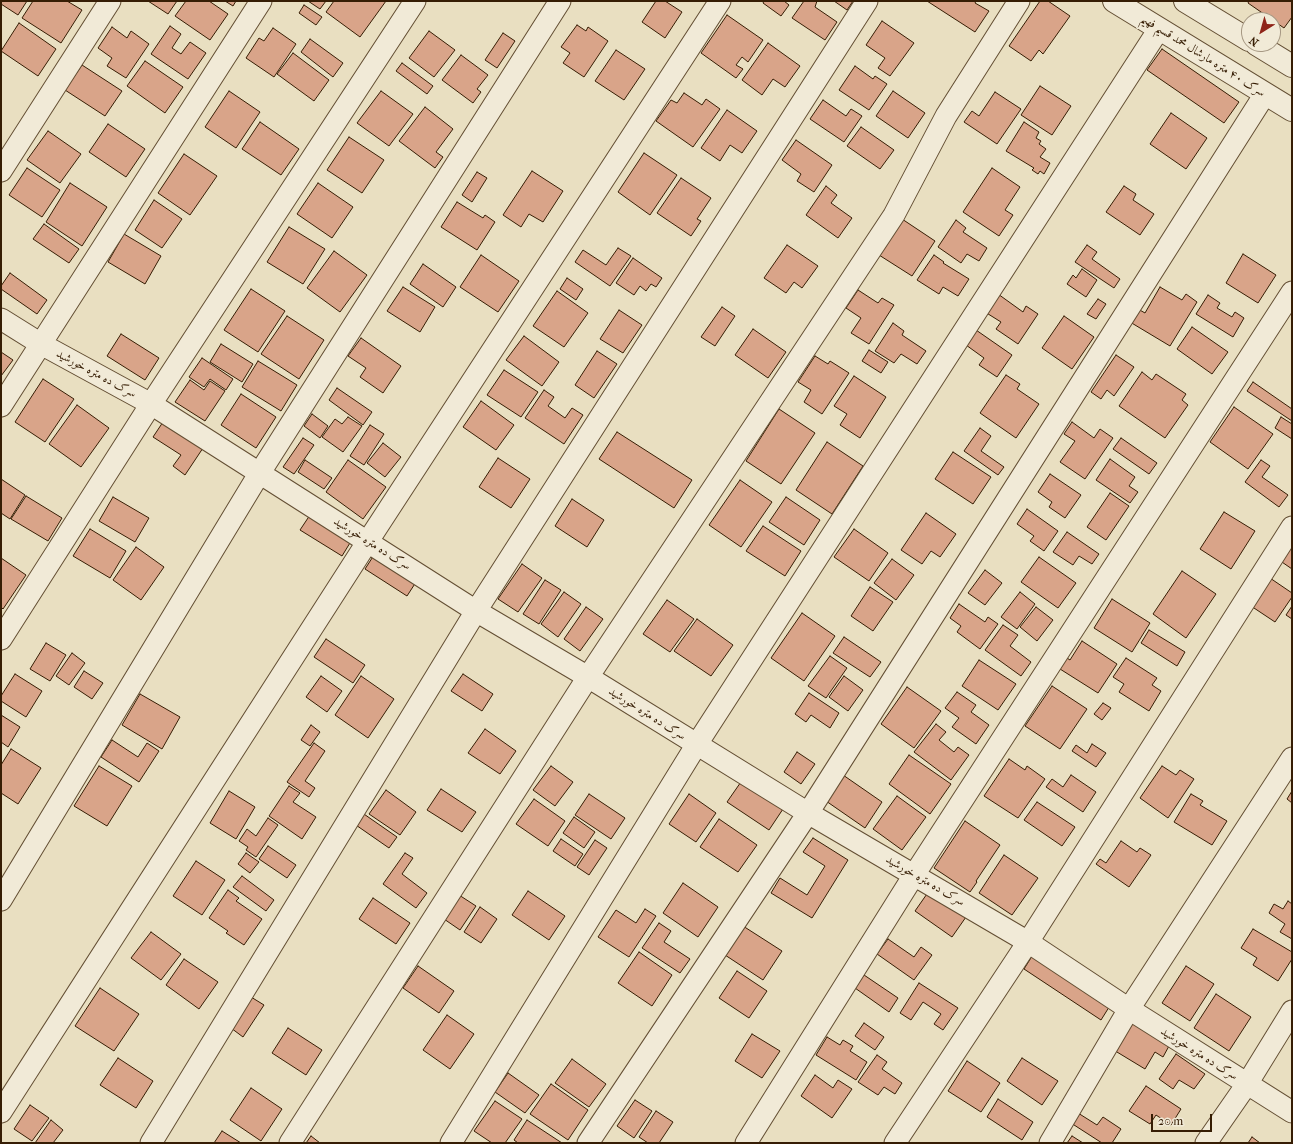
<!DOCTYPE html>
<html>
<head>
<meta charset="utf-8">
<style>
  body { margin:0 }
  #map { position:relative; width:1293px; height:1144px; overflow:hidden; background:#e9dfc1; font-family:"IM FELL French Canon",serif }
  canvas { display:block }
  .frame { position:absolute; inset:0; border:2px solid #361d04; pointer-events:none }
  .north { position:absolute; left:1241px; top:12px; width:40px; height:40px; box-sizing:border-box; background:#f1ead7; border:1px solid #a69883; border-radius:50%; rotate:217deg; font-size:11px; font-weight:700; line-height:16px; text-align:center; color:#361d04 }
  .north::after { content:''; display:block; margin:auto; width:14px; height:18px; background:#8f2418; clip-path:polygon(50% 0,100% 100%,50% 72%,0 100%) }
  .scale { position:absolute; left:1151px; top:1114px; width:61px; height:18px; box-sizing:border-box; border:2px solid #361d04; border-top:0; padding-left:5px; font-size:12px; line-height:14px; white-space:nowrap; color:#361d04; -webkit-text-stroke:3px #f1ead7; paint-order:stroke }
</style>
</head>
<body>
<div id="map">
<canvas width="1293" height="1144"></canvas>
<div class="frame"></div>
<div class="north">N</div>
<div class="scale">20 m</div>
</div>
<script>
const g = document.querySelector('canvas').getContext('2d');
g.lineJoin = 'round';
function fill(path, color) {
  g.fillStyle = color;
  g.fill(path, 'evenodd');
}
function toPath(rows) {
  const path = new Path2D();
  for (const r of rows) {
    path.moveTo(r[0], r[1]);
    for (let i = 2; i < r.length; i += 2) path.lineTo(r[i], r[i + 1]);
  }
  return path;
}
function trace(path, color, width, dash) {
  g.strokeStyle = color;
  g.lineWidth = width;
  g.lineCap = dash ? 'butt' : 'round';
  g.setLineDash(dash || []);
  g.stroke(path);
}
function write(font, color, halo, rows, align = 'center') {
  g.font = font + ' "IM FELL French Canon",Amiri,serif';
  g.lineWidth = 3;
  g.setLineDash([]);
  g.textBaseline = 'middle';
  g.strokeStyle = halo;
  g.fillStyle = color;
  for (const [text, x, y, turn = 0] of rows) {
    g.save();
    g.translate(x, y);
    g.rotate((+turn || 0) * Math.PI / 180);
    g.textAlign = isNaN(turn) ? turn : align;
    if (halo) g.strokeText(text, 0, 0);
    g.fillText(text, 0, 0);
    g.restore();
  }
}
const building = toPath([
  [1,1,27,1,18,15,1,4,1,1],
  [33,1,67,1,82,10,61,43,22,18,33,1],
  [148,1,177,1,168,14,148,1],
  [186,1,209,1,228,14,210,40,175,16,186,1],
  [225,1,236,1,233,6,225,1],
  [308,1,326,1,320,9,308,1],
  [334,1,386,1,360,37,326,12,334,1],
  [656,1,665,1,682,12,665,38,642,22,656,1],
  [764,1,784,1,789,5,781,16,763,3,764,1],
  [804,1,817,1,815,7,837,22,825,40,792,18,804,1],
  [834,1,853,1,847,10,834,1],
  [927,1,976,1,975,3,989,11,975,32,927,1],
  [1040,1,1048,1,1070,16,1043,54,1039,50,1031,61,1009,46,1040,1],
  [1249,1,1292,1,1292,17,1284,28,1248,3,1249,1],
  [304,5,322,17,316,25,299,13,304,5],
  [727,15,763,40,748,62,742,57,736,65,743,69,736,78,701,53,727,15],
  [882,21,914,43,890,76,878,68,885,58,866,45,882,21],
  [19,23,56,49,38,76,1,51,19,23],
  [577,25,586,31,588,27,608,41,584,77,563,63,570,53,561,47,577,25],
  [170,26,181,34,172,48,181,54,190,42,206,53,188,79,151,54,170,26],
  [112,27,127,38,131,31,149,44,126,78,107,66,112,58,98,48,112,27],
  [273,28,296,44,274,77,246,58,259,38,264,41,273,28],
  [429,31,455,50,434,77,409,58,429,31],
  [503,33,515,41,497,68,485,60,503,33],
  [310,39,343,63,333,77,301,52,310,39],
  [768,43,800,66,785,87,773,79,762,95,742,80,768,43],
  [1162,49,1239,102,1224,123,1147,70,1162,49],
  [616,50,645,69,624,100,595,81,616,50],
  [293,53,329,80,314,101,277,74,293,53],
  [461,55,488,75,477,89,481,92,473,103,442,80,461,55],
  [145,61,183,87,165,113,127,86,145,61],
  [402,63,433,86,427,94,396,71,402,63],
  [82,65,122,91,105,116,65,90,82,65],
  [855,66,873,79,875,76,887,84,869,110,839,90,855,66],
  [1040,86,1071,106,1052,135,1021,115,1040,86],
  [229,91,260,112,236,148,205,127,229,91],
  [381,91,413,114,389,146,357,123,381,91],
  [893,91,925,113,908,138,876,116,893,91],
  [995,92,1021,109,997,144,964,122,972,111,979,116,995,92],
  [684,93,702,105,706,99,720,109,693,147,656,121,671,100,677,103,684,93],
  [823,100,846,116,851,109,862,116,844,142,810,119,823,100],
  [425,107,453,129,436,152,443,157,435,168,399,141,425,107],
  [727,110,757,131,742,153,730,145,720,161,701,148,727,110],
  [1171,113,1207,138,1186,169,1150,144,1171,113],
  [260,122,299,149,281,175,242,149,260,122],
  [1024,122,1039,132,1036,138,1041,141,1039,144,1046,149,1040,157,1050,163,1044,174,1040,171,1038,174,1032,170,1034,168,1006,151,1024,122],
  [108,124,145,149,126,177,89,152,108,124],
  [861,127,894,150,880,169,847,146,861,127],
  [48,131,81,154,60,183,27,160,48,131],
  [349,137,384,160,362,193,327,170,349,137],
  [796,140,832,165,814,192,797,181,801,174,782,160,796,140],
  [644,153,677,175,650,215,618,192,644,153],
  [184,154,217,176,190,215,158,193,184,154],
  [27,168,60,190,42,217,9,195,27,168],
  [992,168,1020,187,1005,210,1013,215,999,236,963,212,992,168],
  [532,171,563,191,543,222,529,214,521,227,503,215,532,171],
  [477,172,487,178,472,202,462,195,477,172],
  [681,178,711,198,697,219,701,221,691,236,657,213,681,178],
  [70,183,107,207,82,246,46,222,70,183],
  [318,183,353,207,332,238,297,214,318,183],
  [826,186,837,195,831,203,852,218,838,238,806,215,826,186],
  [1124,186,1136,194,1133,200,1154,214,1140,235,1106,212,1124,186],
  [154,200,182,219,162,248,135,230,154,200],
  [457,202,483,218,485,215,495,222,477,250,441,227,457,202],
  [902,219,935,241,912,276,879,255,902,219],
  [956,220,966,228,963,232,987,248,979,261,967,254,961,263,938,247,956,220],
  [44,224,79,249,69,263,33,239,44,224],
  [289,227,325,249,303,284,267,262,289,227],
  [124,234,161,256,145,284,108,262,124,234],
  [787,245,818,266,802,288,794,282,786,293,764,278,787,245],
  [1087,245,1097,252,1092,259,1120,279,1114,288,1075,262,1087,245],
  [618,248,631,256,610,286,575,262,583,250,606,265,618,248],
  [334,251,367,275,340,312,307,288,334,251],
  [1243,254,1276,275,1258,303,1226,283,1243,254],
  [481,255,519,281,498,312,460,287,481,255],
  [934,255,944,262,943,263,969,279,958,296,943,287,939,294,917,280,934,255],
  [633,258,662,278,656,287,651,284,646,291,640,286,634,295,616,283,633,258],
  [423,264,456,287,443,307,410,284,423,264],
  [1082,269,1097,280,1086,297,1067,284,1073,275,1076,278,1082,269],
  [10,273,47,300,37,314,1,289,1,286,10,273],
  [567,278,583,289,576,300,560,289,567,278],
  [403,287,435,307,420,332,387,311,403,287],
  [1160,287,1182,300,1186,294,1197,302,1170,346,1130,322,1138,309,1145,313,1160,287],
  [251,289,285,311,258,352,224,330,251,289],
  [858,290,878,303,882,298,894,305,869,344,851,333,861,318,846,308,858,290],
  [557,291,588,313,564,347,533,326,557,291],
  [998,294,1023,312,1026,306,1038,314,1018,344,996,329,1001,322,985,312,998,294],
  [1208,295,1220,303,1217,308,1232,317,1235,312,1244,318,1233,337,1196,314,1208,295],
  [1098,299,1106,304,1096,319,1087,314,1098,299],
  [722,307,735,316,715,346,701,337,722,307],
  [619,310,642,325,623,353,600,339,619,310],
  [287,316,324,340,299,379,261,354,287,316],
  [1064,316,1094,337,1072,369,1042,348,1064,316],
  [893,323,904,331,902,335,926,351,917,364,901,354,894,363,875,351,893,323],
  [1192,327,1228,352,1212,374,1177,349,1192,327],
  [753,329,786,352,768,378,735,355,753,329],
  [976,330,1012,355,997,377,979,365,984,358,966,345,976,330],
  [121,334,159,358,145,380,107,356,121,334],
  [524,336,559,362,542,386,506,360,524,336],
  [361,338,401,366,383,393,360,377,366,368,348,356,361,338],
  [221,344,253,364,242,382,210,362,221,344],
  [869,350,888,362,881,373,862,361,869,350],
  [597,351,617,364,594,398,575,385,597,351],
  [1,352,13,360,1,376,1,352],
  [1116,355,1134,367,1114,396,1107,390,1101,399,1091,392,1116,355],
  [815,356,828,364,830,361,849,373,822,414,804,402,811,390,798,382,815,356],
  [202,358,233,379,226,390,210,379,204,387,189,377,202,358],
  [258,361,297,385,281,411,242,387,258,361],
  [504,370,538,392,521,417,487,395,504,370],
  [1142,372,1152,380,1156,374,1186,394,1182,400,1188,405,1165,438,1119,406,1142,372],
  [1006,375,1020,384,1017,389,1039,404,1016,438,980,413,1006,375],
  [854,376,886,397,860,438,840,425,847,414,834,406,854,376],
  [43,379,74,399,45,442,15,422,43,379],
  [190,380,204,390,210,381,225,391,205,421,175,402,190,380],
  [1253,382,1292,409,1292,421,1247,391,1253,382],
  [337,388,372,412,363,425,329,400,337,388],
  [544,390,554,397,548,406,565,418,572,408,583,415,564,444,525,418,544,390],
  [241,394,276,417,256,448,221,425,241,394],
  [481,401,514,425,496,450,463,427,481,401],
  [77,405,109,428,81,467,49,444,77,405],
  [1234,407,1273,434,1248,469,1210,442,1234,407],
  [779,409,815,433,781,484,746,461,779,409],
  [312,414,328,426,320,438,304,426,312,414],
  [348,417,362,426,343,452,322,437,335,419,342,424,348,417],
  [1281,417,1292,424,1292,439,1275,428,1281,417],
  [163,422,203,448,185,475,173,466,181,455,153,437,163,422],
  [1072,422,1094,438,1100,429,1113,438,1085,479,1060,462,1075,441,1064,434,1072,422],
  [370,425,384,434,364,465,350,456,370,425],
  [980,428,991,436,981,451,1004,467,998,475,964,451,980,428],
  [617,432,692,480,674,508,599,459,617,432],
  [303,438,314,445,294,474,283,467,303,438],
  [1121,438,1157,463,1149,474,1113,449,1121,438],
  [827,442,863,466,832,514,796,490,827,442],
  [383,443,401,457,385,477,367,463,383,443],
  [953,452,991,477,973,504,935,479,953,452],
  [498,458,530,479,511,508,479,487,498,458],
  [1110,459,1135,477,1129,486,1138,492,1130,503,1096,480,1110,459],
  [305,460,332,478,324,489,298,472,305,460],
  [348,460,386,487,363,519,326,492,348,460],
  [1261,460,1270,466,1262,477,1288,495,1279,507,1245,482,1261,460],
  [1050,474,1081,495,1065,518,1049,507,1052,502,1038,492,1050,474],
  [1,479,25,495,10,519,1,513,1,479],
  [740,480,772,502,741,547,709,525,740,480],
  [1110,493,1129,506,1106,540,1087,527,1110,493],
  [26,496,62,518,48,541,11,519,26,496],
  [113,497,149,518,135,542,99,521,113,497],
  [786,497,820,520,804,545,769,522,786,497],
  [572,499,604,520,587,547,555,526,572,499],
  [1027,509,1058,531,1044,551,1030,541,1034,536,1017,524,1027,509],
  [312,512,353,538,342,556,300,530,312,512],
  [1224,512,1255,531,1231,569,1200,549,1224,512],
  [926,513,956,534,940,557,931,551,922,564,901,550,926,513],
  [763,526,801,551,785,576,746,551,763,526],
  [90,529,126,551,110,578,73,556,90,529],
  [854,529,888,553,869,581,834,557,854,529],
  [1067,532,1099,554,1092,564,1079,556,1073,565,1053,552,1067,532],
  [1292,541,1292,569,1279,560,1292,541],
  [136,547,164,567,141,600,113,580,136,547],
  [376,552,418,579,407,596,365,569,376,552],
  [1039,557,1076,583,1058,608,1021,582,1039,557],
  [1,558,26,575,3,609,1,607,1,558],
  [892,559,914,575,896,600,874,583,892,559],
  [522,564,542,578,518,612,498,599,522,564],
  [985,570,1002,583,985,605,968,593,985,570],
  [1182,571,1216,594,1186,638,1153,614,1182,571],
  [1267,576,1292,593,1292,597,1275,622,1248,604,1267,576],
  [545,580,561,590,539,624,523,614,545,580],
  [870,587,893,602,873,631,851,616,870,587],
  [564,592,581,604,558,637,541,624,564,592],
  [1020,592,1035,604,1017,629,1001,617,1020,592],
  [1112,599,1150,623,1132,652,1094,628,1112,599],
  [667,600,694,619,670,652,643,634,667,600],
  [959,604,985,622,988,617,998,624,980,649,957,632,961,626,950,618,959,604],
  [1292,606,1292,619,1286,615,1292,606],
  [586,607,603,619,580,651,564,639,586,607],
  [1036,607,1053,620,1037,641,1020,627,1036,607],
  [802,613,835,636,804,681,771,658,802,613],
  [697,619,733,645,711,676,674,651,697,619],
  [1003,625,1018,635,1010,646,1031,662,1021,676,985,650,1003,625],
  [1149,630,1185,652,1177,666,1141,643,1149,630],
  [844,637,881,662,870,677,833,653,844,637],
  [326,639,365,665,353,683,314,657,326,639],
  [1082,641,1117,664,1098,693,1060,669,1067,658,1070,660,1082,641],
  [46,643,66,655,50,681,30,669,46,643],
  [72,653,85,663,69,685,56,676,72,653],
  [830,656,847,668,826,698,808,686,830,656],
  [1126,658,1157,678,1152,685,1161,691,1149,711,1119,692,1124,684,1113,677,1126,658],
  [979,660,1016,684,998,710,962,686,979,660],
  [84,671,103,683,92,699,74,687,84,671],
  [15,674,42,691,26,717,1,701,1,696,15,674],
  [463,674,493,694,482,711,451,691,463,674],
  [321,676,342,691,327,712,306,697,321,676],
  [361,676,394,699,368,738,335,715,361,676],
  [844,676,863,690,848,711,829,697,844,676],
  [1052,686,1087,709,1060,749,1025,726,1052,686],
  [907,687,941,711,914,748,881,724,907,687],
  [957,692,976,705,971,712,989,725,976,744,952,727,959,718,945,708,957,692],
  [809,693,839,713,830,728,811,715,806,722,795,714,809,693],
  [140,694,180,717,162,749,122,725,140,694],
  [1103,703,1111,708,1102,720,1094,714,1103,703],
  [1,715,20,727,8,747,1,742,1,715],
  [936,724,946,732,939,740,954,752,958,747,969,755,951,780,914,752,936,724],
  [311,725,320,732,310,746,301,740,311,725],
  [485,729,516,751,500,774,468,753,485,729],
  [112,740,138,757,147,743,159,751,139,782,101,757,112,740],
  [314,743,325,751,305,781,315,788,309,797,287,782,314,743],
  [1092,744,1106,753,1096,767,1072,751,1076,745,1087,753,1092,744],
  [11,749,41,768,18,804,1,793,1,765,11,749],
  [797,752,815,764,801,784,784,772,797,752],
  [909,755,951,784,930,814,889,784,909,755],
  [1009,759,1025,770,1027,766,1045,779,1018,818,984,796,1009,759],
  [99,766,132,786,107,826,74,806,99,766],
  [551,766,573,782,555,806,533,790,551,766],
  [1162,766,1176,775,1180,770,1194,779,1168,818,1140,798,1162,766],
  [843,775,882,802,865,828,826,801,843,775],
  [1071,775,1096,792,1083,812,1046,787,1052,779,1063,787,1071,775],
  [743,779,785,806,769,830,727,802,743,779],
  [289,786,300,793,293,802,316,817,302,839,269,816,289,786],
  [441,789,476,812,462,832,427,810,441,789],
  [386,790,416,812,400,835,369,814,386,790],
  [229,791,255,807,236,839,210,823,229,791],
  [1292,791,1292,803,1287,799,1292,791],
  [589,794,625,818,611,839,575,815,589,794],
  [689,794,716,813,696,842,669,824,689,794],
  [1191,794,1203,801,1200,805,1227,821,1212,845,1174,822,1191,794],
  [897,796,926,817,902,850,873,829,897,796],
  [534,799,565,821,548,846,516,824,534,799],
  [1037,802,1075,827,1062,846,1024,820,1037,802],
  [361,812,397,837,389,848,353,823,361,812],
  [574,817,595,832,584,848,563,833,574,817],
  [268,818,278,825,256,857,246,850,248,847,239,841,247,829,256,836,268,818],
  [719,819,757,845,738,872,700,847,719,819],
  [965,821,1000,845,976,881,977,882,970,892,934,868,965,821],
  [813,838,848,860,812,918,771,893,780,878,807,895,825,866,803,852,813,838],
  [561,839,583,854,575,866,553,851,561,839],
  [595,840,607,848,589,875,577,867,595,840],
  [1121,841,1137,852,1140,848,1151,855,1129,887,1096,864,1100,859,1106,863,1121,841],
  [268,846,296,865,287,878,259,859,268,846],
  [246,853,259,862,250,873,238,864,246,853],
  [405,853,413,858,402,874,427,893,416,908,383,884,405,853],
  [1004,855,1038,878,1012,915,979,893,1004,855],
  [196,861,225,880,202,915,173,896,196,861],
  [242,876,274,900,266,911,233,887,242,876],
  [683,883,718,907,698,937,663,913,683,883],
  [228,890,239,898,236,901,262,919,244,945,226,933,228,931,209,918,228,890],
  [528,891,565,916,549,940,512,915,528,891],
  [929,891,966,917,952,937,915,911,929,891],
  [459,895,476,906,460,930,444,919,459,895],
  [373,898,410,923,396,944,359,919,373,898],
  [1288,901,1292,904,1292,939,1280,932,1285,924,1269,913,1274,904,1283,909,1288,901],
  [480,907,497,919,481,943,464,932,480,907],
  [645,909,656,916,629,957,598,937,616,910,636,923,645,909],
  [659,923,671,931,664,942,690,959,680,973,642,948,659,923],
  [743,926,782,951,763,980,725,955,743,926],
  [1253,929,1292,952,1292,959,1278,981,1253,965,1257,958,1241,948,1253,929],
  [151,932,181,954,161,980,131,958,151,932],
  [888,939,914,957,921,947,932,955,914,980,877,954,888,939],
  [639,952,672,975,652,1006,618,983,639,952],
  [1034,953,1111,1004,1101,1020,1024,969,1034,953],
  [184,959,218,982,199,1009,166,985,184,959],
  [418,966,454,991,439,1013,403,988,418,966],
  [1186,966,1214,984,1190,1021,1162,1003,1186,966],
  [737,971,767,991,749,1018,719,998,737,971],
  [864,975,898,998,889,1012,855,988,864,975],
  [919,983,958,1008,943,1030,934,1024,941,1014,923,1002,911,1020,900,1013,919,983],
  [100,988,139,1014,114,1051,75,1026,100,988],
  [1216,994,1251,1017,1229,1051,1194,1028,1216,994],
  [251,997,264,1005,243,1037,231,1028,251,997],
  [447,1015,474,1034,450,1069,423,1050,447,1015],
  [1129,1021,1169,1046,1163,1057,1155,1052,1145,1069,1112,1049,1129,1021],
  [864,1023,884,1037,875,1050,855,1036,864,1023],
  [288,1028,322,1050,306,1075,272,1053,288,1028],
  [752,1034,780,1051,762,1078,735,1061,752,1034],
  [827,1037,840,1045,843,1040,853,1046,850,1051,867,1062,856,1080,816,1055,827,1037],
  [1176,1054,1205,1074,1194,1089,1179,1080,1173,1089,1159,1079,1176,1054],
  [877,1055,887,1062,882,1069,902,1083,895,1094,884,1087,878,1095,858,1082,877,1055],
  [118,1058,153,1081,136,1108,100,1085,118,1058],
  [1022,1058,1058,1081,1042,1105,1007,1081,1022,1058],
  [572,1059,606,1084,589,1107,555,1083,572,1059],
  [967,1061,1000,1083,981,1112,948,1091,967,1061],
  [508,1073,539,1095,525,1113,495,1092,508,1073],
  [815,1075,833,1088,838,1080,852,1089,832,1118,801,1096,815,1075],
  [551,1084,588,1110,568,1140,530,1114,551,1084],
  [1146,1086,1181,1109,1171,1125,1156,1115,1150,1124,1129,1111,1146,1086],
  [251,1088,282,1109,261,1141,230,1120,251,1088],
  [998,1099,1033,1122,1022,1140,987,1117,998,1099],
  [635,1100,652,1111,634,1138,617,1126,635,1100],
  [495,1101,522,1119,505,1143,492,1143,474,1131,495,1101],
  [30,1105,49,1118,32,1141,14,1129,30,1105],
  [656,1111,673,1122,659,1143,648,1143,639,1137,656,1111],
  [1078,1113,1097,1125,1103,1117,1121,1129,1112,1143,1102,1143,1071,1123,1078,1113],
  [51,1120,63,1130,53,1143,35,1143,51,1120],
  [527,1120,562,1143,518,1143,514,1140,527,1120],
  [222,1131,241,1143,214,1143,222,1131],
  [311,1136,320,1143,306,1143,311,1136],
  [1072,1136,1083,1143,1067,1143,1072,1136],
  [1252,1137,1260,1143,1248,1143,1252,1137]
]);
fill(building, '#d9a489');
trace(building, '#361d04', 1);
const minor = toPath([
  [1,171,110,1],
  [1,319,41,344,151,404,476,611,588,677,808,813,1028,942,1129,1009,1292,1112],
  [1,406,261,1],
  [1,639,151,404,415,1],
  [1,900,259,474,560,1],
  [1,1112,368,541,720,1],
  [151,1143,476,611,867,1],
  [290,1143,588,677,894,215,946,116,1019,1],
  [451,1143,697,744,1159,29],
  [588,1143,808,813,1265,94],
  [746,1143,914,875,1292,292],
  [895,1143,1028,942,1292,527],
  [1050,1143,1129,1009,1292,758],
  [1206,1143,1247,1084,1292,1011]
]);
const tertiary = toPath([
  [1114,1,1292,110],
  [1185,1,1249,40],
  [1256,44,1292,66]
]);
trace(minor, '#634e33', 23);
trace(tertiary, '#634e33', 24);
trace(minor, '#f1ead7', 21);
trace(tertiary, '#f1ead7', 22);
write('12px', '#361d04', '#f1ead7', [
  ["سرک ۴۰ متره مارشال محمد قسیم فهیم",1203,56,32],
  ["سرک ده متره خورشید",96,374,28],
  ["سرک ده متره خورشید",372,544,32],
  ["سرک ده متره خورشید",647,714,32],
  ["سرک ده متره خورشید",925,881,30],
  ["سرک ده متره خورشید",1199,1054,32]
]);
</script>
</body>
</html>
